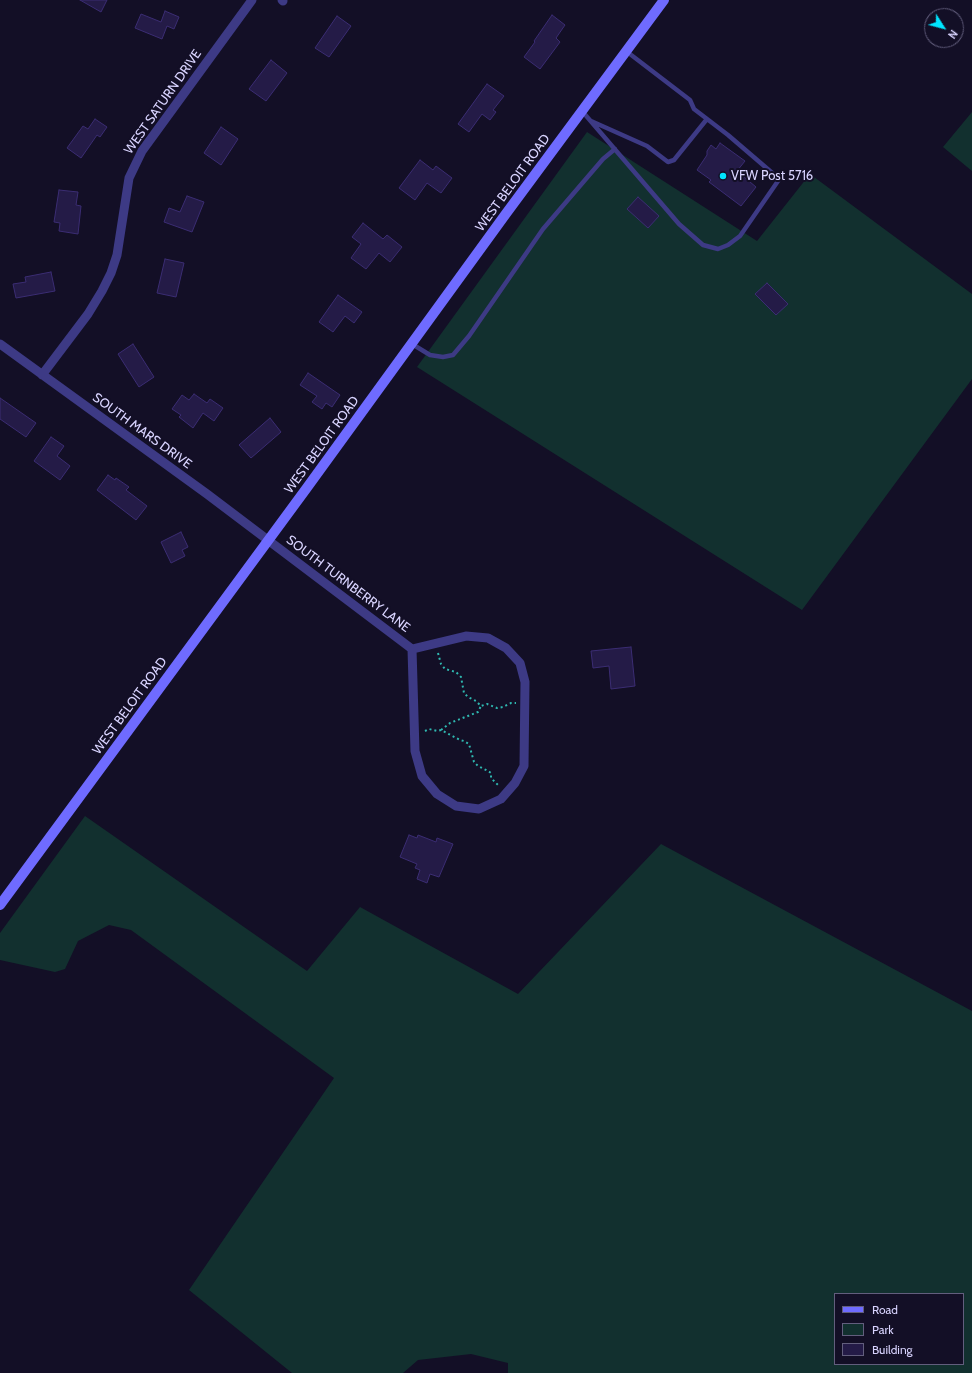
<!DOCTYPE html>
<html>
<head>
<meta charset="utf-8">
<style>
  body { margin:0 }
  #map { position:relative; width:972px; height:1373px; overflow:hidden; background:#130f26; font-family:Cabin,sans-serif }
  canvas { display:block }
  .legend { position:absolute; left:834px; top:1293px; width:130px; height:72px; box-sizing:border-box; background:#130f26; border:1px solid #625e7d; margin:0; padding:5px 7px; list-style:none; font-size:12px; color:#d9d4ff }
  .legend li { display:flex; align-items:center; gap:8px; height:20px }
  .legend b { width:20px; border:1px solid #625e7d }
  .north { position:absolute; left:924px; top:8px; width:40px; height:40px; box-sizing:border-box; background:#130f26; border:1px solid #625e7d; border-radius:50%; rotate:126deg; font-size:11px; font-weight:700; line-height:16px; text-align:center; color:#d9d4ff }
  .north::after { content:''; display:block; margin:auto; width:14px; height:18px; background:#00e5ff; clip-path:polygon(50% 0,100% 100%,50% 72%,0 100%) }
</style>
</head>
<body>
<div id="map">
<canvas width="972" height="1373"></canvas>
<ul class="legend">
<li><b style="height:5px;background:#6f6bff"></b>Road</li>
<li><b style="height:11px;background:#12302f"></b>Park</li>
<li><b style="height:11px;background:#241b47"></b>Building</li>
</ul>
<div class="north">N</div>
</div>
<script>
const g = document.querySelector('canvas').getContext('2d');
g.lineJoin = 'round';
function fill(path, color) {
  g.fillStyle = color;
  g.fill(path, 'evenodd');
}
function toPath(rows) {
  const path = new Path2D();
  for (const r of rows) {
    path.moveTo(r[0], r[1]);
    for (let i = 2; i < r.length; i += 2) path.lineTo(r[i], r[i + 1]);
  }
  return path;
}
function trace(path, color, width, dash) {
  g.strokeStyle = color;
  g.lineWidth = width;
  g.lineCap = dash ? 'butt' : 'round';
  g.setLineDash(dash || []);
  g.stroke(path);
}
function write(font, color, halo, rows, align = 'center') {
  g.font = font + ' Cabin,sans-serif';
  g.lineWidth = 4;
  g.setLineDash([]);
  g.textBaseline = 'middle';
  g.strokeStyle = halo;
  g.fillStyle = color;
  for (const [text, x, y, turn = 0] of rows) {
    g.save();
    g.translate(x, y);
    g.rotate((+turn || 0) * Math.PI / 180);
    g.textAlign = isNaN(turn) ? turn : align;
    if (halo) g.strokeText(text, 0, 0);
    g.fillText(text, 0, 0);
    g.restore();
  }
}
fill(toPath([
  [972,112,972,171,943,147],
  [587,132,757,241,810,174,972,294,972,379,802,610,417,367],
  [85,816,307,971,360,907,518,994,661,844,972,1011,972,1373,508,1373,508,1363,471,1354,418,1360,403,1373,292,1373,189,1290,334,1078,131,930,109,925,78,941,65,969,55,972,0,960,0,933],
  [835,1294,963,1294,963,1364,835,1364]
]), '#12302f');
const building = toPath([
  [80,0,107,0,101,12,80,0],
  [165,11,179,17,174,29,167,26,162,39,135,28,141,14,161,22,165,11],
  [552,15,565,25,556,38,560,42,540,69,524,57,535,42,534,41,552,15],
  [337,16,351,26,329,57,315,48,337,16],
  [271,60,287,73,266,101,249,89,271,60],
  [487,84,504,96,493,110,496,112,490,120,482,114,469,132,458,124,487,84],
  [95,119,107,127,100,137,97,135,81,158,67,148,83,126,88,129,95,119],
  [221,127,238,139,221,165,204,153,221,127],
  [720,143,745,161,737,171,756,187,741,206,709,182,711,180,697,170,707,155,707,151,711,145,716,149,720,143],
  [420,160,433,170,436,166,452,178,441,193,427,183,415,200,399,188,420,160],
  [59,190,78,192,76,205,81,206,78,234,59,231,60,223,54,222,59,190],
  [187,196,204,202,192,232,164,222,169,208,180,212,187,196],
  [638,197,659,216,648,228,627,209,638,197],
  [363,223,383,239,387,235,402,247,390,262,379,253,366,269,351,258,361,244,352,237,363,223],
  [165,259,184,263,176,297,157,293,165,259],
  [51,272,55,291,16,298,13,284,26,282,25,277,51,272],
  [767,283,788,304,776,315,755,294,767,283],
  [338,295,362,312,354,323,345,316,333,332,319,322,338,295],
  [133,344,154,377,139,387,118,354,133,344],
  [308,373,340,395,332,407,326,403,322,409,312,402,317,396,300,385,308,373],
  [194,394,207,403,210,399,223,408,214,421,203,413,193,428,179,417,181,415,172,409,182,395,189,400,194,394],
  [0,398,36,423,26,437,0,419,0,398],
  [270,418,281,432,251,458,239,445,270,418],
  [51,437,64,446,57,456,70,466,60,480,34,461,51,437],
  [108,475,115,480,116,478,129,487,126,490,147,506,136,520,97,490,108,475],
  [181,532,188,547,182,550,185,556,171,563,161,542,181,532],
  [631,647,635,686,611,689,609,666,593,668,591,651,631,647],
  [409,835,417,838,418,835,436,842,437,838,453,844,439,877,430,874,427,883,417,879,420,870,415,868,417,864,400,857,409,835]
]);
fill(building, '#241b47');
trace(building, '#3b2d73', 1);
trace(toPath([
  [438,653,441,664,445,669,456,672,461,677,464,693,468,697,476,701,481,706,487,704,497,708,503,707,511,703,516,703],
  [441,730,450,723,478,712,481,706],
  [425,731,429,729,437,731,441,730,460,740,464,741,469,744,474,762,478,766,488,771,491,773,491,778,499,786]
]), '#2fb8b0', 2, [2, 3]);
trace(toPath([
  [582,111,679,224,703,245,718,249,728,245,740,236,778,181,777,177,728,135,694,109,690,100,626,51],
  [591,121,647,146,668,162,674,160,707,119],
  [412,344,430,355,443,357,453,355,469,336,543,229,603,159,615,149]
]), '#3d3a85', 4.5);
trace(toPath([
  [282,0,283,1],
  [0,344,207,494,412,649],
  [42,375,88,314,102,291,111,273,117,255,129,178,142,151,252,0],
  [466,636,488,638,506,648,520,663,525,682,524,766,515,783,501,799,479,809,456,806,437,794,422,776,415,751,412,649,466,636]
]), '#3d3a85', 9);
trace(toPath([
  [0,905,306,489,505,215,664,0]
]), '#6f6bff', 10);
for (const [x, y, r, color] of [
  [723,176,4,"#00e5ff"]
]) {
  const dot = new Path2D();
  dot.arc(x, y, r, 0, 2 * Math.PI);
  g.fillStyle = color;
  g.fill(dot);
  trace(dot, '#130f26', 1.5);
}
write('13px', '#d9d4ff', '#130f26', [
  ["WEST SATURN DRIVE",163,102,-55],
  ["WEST BELOIT ROAD",513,183,-54],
  ["SOUTH MARS DRIVE",142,431,36],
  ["WEST BELOIT ROAD",322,445,-54],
  ["SOUTH TURNBERRY LANE",348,584,37],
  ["WEST BELOIT ROAD",130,706,-54]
]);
write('13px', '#d9d4ff', '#130f26', [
  ["VFW Post 5716",731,176]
], 'left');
</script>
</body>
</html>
